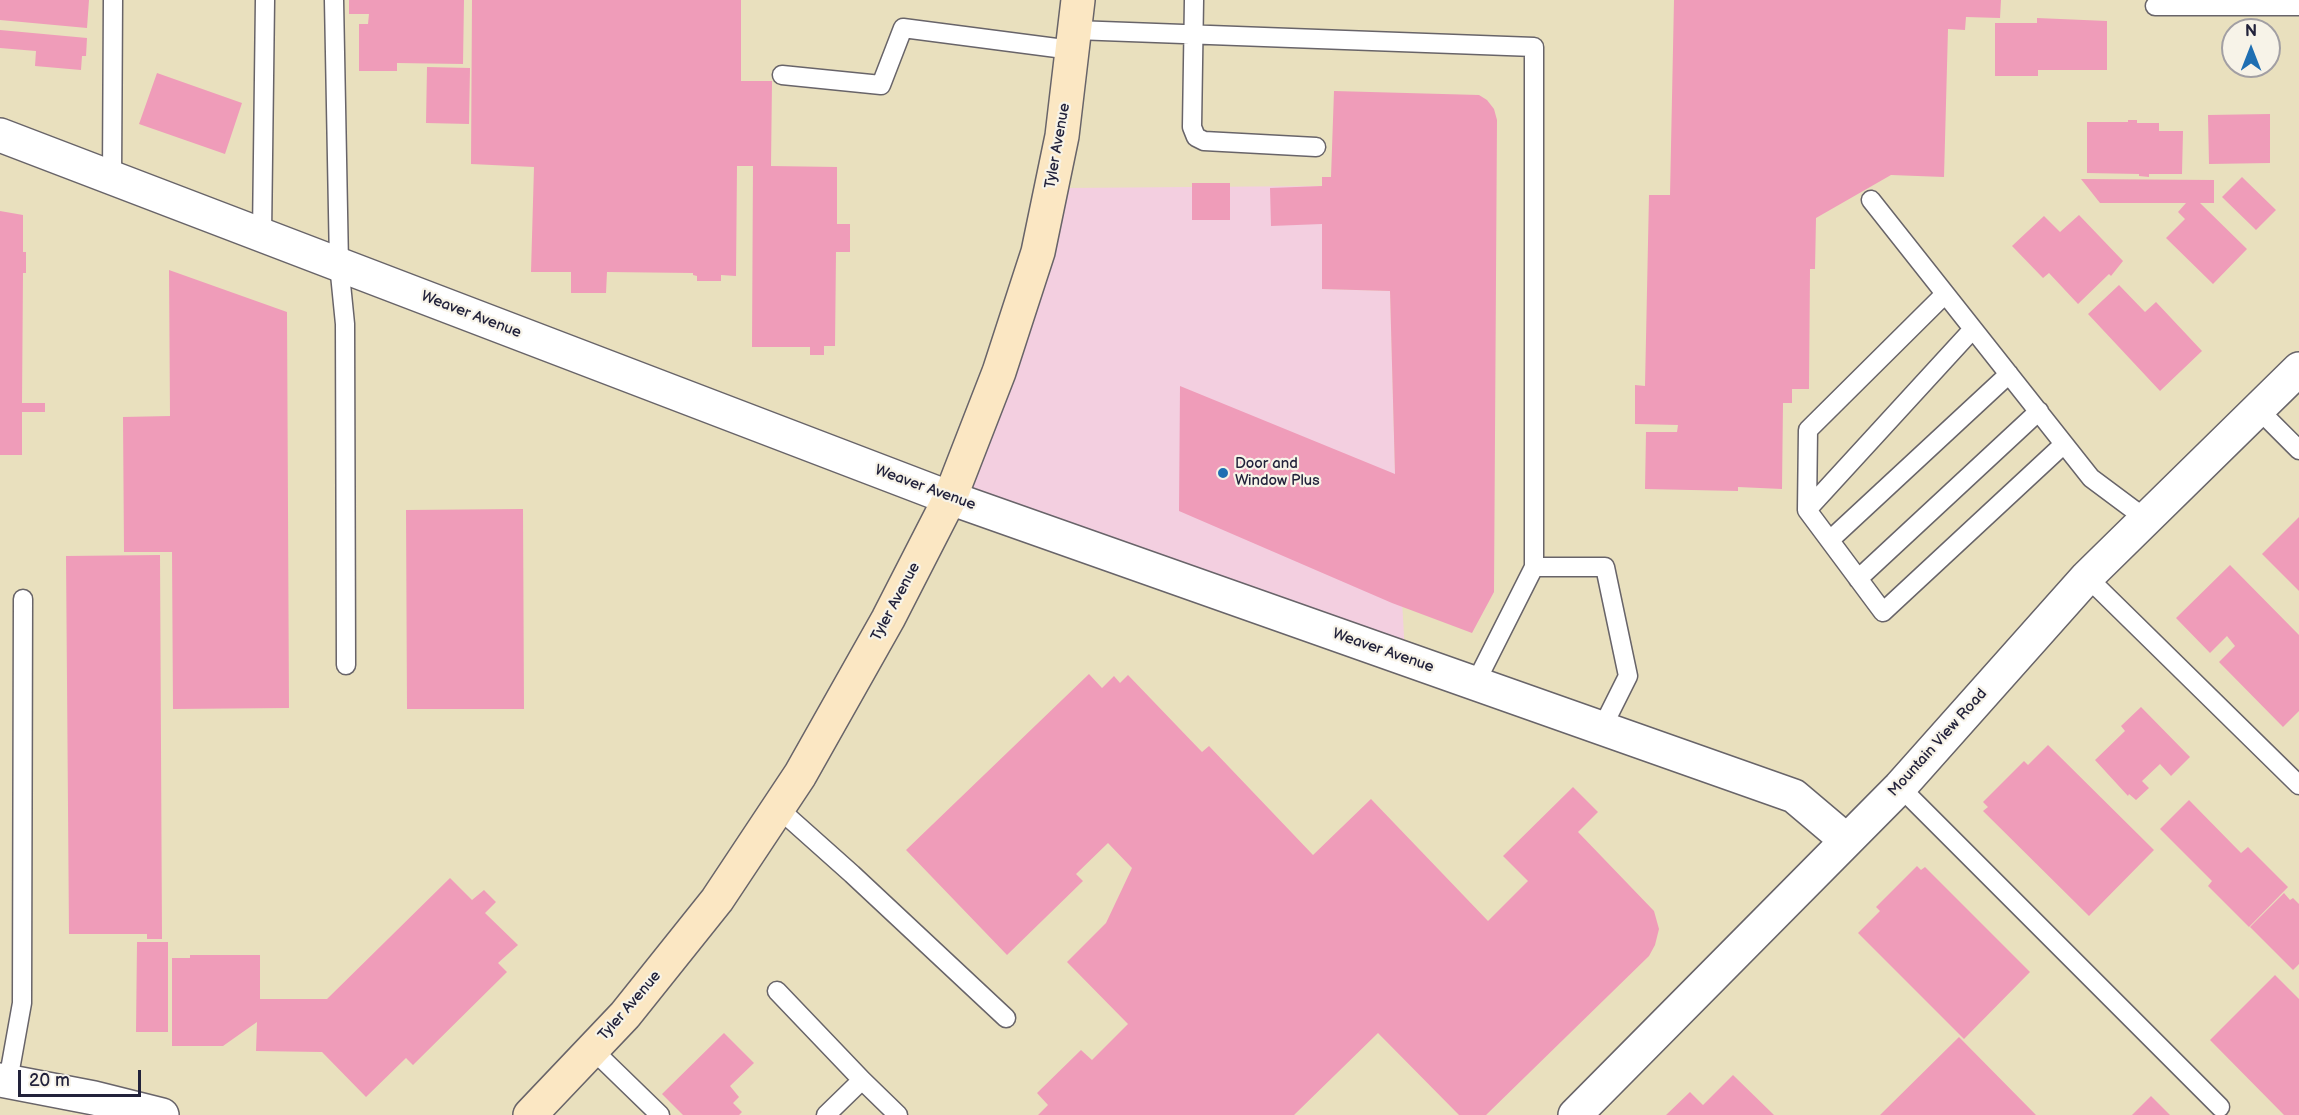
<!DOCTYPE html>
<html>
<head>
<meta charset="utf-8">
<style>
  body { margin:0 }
  #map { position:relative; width:2299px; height:1115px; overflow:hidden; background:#e9e0be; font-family:"Balsamiq Sans",sans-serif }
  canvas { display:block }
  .north { position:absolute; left:2221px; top:18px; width:60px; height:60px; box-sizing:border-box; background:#f7f3e8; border:2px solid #a29fa3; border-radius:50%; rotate:0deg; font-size:16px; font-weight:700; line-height:24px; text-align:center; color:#22223b }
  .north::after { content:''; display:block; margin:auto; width:21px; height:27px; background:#1f6fb2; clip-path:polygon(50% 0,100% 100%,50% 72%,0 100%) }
  .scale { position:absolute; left:18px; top:1070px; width:123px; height:27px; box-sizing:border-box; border:3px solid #22223b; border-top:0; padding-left:8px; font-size:18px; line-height:21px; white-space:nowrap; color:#22223b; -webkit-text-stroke:4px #f7f3e8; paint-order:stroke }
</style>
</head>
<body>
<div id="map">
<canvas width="2299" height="1115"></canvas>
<div class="north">N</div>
<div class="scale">20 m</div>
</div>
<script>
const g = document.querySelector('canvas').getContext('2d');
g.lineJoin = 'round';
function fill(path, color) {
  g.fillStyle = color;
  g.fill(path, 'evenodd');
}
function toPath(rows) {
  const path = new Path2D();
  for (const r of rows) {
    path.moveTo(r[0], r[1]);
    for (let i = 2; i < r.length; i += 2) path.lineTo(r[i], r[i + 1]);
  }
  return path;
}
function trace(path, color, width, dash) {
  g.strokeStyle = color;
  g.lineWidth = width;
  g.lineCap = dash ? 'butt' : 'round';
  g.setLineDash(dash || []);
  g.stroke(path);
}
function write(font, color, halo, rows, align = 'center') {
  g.font = font + ' "Balsamiq Sans",sans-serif';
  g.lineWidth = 4.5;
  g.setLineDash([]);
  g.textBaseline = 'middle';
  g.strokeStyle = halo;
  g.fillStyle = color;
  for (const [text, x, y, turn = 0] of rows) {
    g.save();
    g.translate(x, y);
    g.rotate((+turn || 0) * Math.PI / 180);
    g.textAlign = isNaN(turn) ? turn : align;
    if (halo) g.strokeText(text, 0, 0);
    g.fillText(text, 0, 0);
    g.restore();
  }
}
fill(toPath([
  [1322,186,1322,289,1390,291,1395,474,1405,654,967,494,1062,188]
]), '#f3cfe0');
fill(toPath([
  [0,0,89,0,87,28,0,20],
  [349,0,464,0,463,64,397,63,397,71,359,71,359,24,368,24,369,14,349,14],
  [472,0,741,0,741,81,772,81,771,166,837,167,837,224,850,224,850,252,836,252,835,346,824,346,824,355,810,355,810,347,752,347,753,166,737,166,736,276,721,275,721,281,697,281,697,276,693,275,693,273,607,272,606,293,571,293,571,272,531,272,534,167,471,164],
  [1674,0,2001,0,2000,18,1966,17,1965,30,1948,29,1944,177,1891,175,1816,218,1815,269,1810,269,1809,389,1792,389,1792,403,1783,403,1782,489,1738,487,1738,491,1645,489,1646,432,1677,432,1678,425,1635,424,1635,385,1645,386,1649,195,1670,195],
  [2037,18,2107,21,2107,70,2038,70,2038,76,1995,76,1995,23,2037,23],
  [0,30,87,38,86,56,82,56,81,70,35,66,36,51,0,48],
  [427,67,470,68,469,124,426,123],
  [157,73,242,103,225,154,139,124],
  [1334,91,1479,95,1487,100,1494,109,1497,120,1494,592,1472,633,1392,603,1179,511,1180,386,1395,474,1390,291,1322,289,1322,224,1271,226,1270,188,1322,186,1322,177,1331,177],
  [2270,114,2270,163,2209,164,2208,115],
  [2128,120,2137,120,2137,123,2159,123,2159,131,2183,131,2182,174,2149,174,2149,177,2139,176,2139,174,2087,173,2087,122,2128,122],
  [2242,177,2276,210,2256,230,2222,197],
  [2081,179,2214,180,2214,203,2200,203,2247,249,2213,284,2166,238,2185,219,2178,212,2186,203,2100,203],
  [1192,183,1230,183,1230,220,1192,220],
  [0,211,23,215,23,252,26,252,26,273,23,273,22,403,45,403,45,412,22,412,22,455,0,455],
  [2079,215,2123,261,2111,276,2109,274,2078,304,2049,273,2043,278,2012,246,2044,216,2060,232],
  [169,270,287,312,289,708,173,709,172,552,124,552,123,417,170,416],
  [2119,285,2145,312,2156,302,2202,351,2160,391,2088,314],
  [523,509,524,709,407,709,406,510],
  [2299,517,2299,591,2262,554],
  [160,555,162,939,147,939,147,934,69,934,66,556],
  [2230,565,2299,635,2299,711,2283,727,2219,662,2235,646,2227,636,2210,653,2176,618],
  [1089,674,1102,688,1114,676,1120,683,1128,675,1202,752,1209,746,1313,855,1371,799,1488,921,1528,881,1503,856,1573,787,1598,812,1578,832,1654,911,1659,929,1655,945,1649,956,1486,1115,1459,1115,1378,1033,1294,1115,1038,1115,1048,1105,1037,1093,1081,1050,1092,1060,1128,1024,1067,962,1106,923,1132,868,1108,843,1076,874,1083,881,1007,955,906,850],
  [2141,707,2190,757,2171,776,2160,764,2142,781,2149,788,2136,800,2129,794,2128,796,2095,760,2125,731,2121,726],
  [2048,745,2154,850,2089,916,1983,811,1988,807,1983,802,2024,761,2028,765],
  [2189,800,2241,853,2248,847,2288,887,2249,927,2208,886,2212,881,2160,829],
  [1917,866,1921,870,1925,867,2030,972,1964,1039,1858,933,1880,911,1876,907],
  [450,878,472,900,484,890,496,902,485,913,518,945,498,963,507,972,413,1065,406,1058,366,1097,322,1052,256,1051,257,1022,223,1046,172,1046,172,958,190,958,190,955,260,955,260,999,327,999],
  [2284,893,2290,900,2293,898,2299,904,2299,964,2293,970,2250,927],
  [137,942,168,942,168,1032,136,1032],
  [2275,975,2299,999,2299,1115,2284,1115,2210,1040],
  [724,1033,754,1063,730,1086,739,1097,733,1103,742,1112,739,1115,683,1115,662,1094],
  [1959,1037,2036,1115,1880,1115],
  [1733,1075,1774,1115,1666,1115,1690,1092,1703,1105],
  [2151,1096,2170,1115,2132,1115]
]), '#ef9cb9');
const service = toPath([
  [334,0,339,264,345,324,346,665],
  [1194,0,1192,127,1196,137,1204,141,1316,147],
  [2155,6,2299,6],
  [1075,30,1534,47,1534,567],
  [782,75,881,85,903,28,1072,50],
  [112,178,113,0],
  [1871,200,2091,478,2146,519],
  [262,235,265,0],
  [1945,294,1808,430,1807,510,1883,612,2064,444],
  [2258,409,2299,450],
  [1807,510,1973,329],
  [1830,540,2009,374],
  [2087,577,2299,785],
  [1858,579,2039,411],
  [1475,684,1534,567,1605,567,1628,676,1602,728],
  [1900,787,2220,1107],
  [778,808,852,874,1006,1018],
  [777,991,862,1080,826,1115],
  [592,1049,660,1115],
  [862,1080,898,1115],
  [8,1081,22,1003,23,599]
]);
const minor = toPath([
  [0,135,950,498,1794,796,1846,840]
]);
const tertiary = toPath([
  [0,1080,94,1098,162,1115],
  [1575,1115,1900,787,2087,577,2299,369]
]);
const secondary = toPath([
  [530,1115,625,1015,717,900,800,775,888,619,950,498,999,372,1038,252,1062,136,1078,0]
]);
trace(service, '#686469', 21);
trace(minor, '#686469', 36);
trace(tertiary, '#686469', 36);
trace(secondary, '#686469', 36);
trace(service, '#fff', 18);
trace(minor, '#fff', 33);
trace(tertiary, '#fff', 33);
trace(secondary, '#fbe7c3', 33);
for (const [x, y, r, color] of [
  [1223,473,6,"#1f6fb2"]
]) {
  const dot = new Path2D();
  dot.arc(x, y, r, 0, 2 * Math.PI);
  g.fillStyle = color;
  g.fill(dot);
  trace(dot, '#f7f3e8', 2);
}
write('15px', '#22223b', '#f7f3e8', [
  ["Tyler Avenue",1058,146,-80],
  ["Weaver Avenue",471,315,21],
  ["Weaver Avenue",925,488,20],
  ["Tyler Avenue",896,602,-62],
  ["Weaver Avenue",1383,651,19],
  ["Mountain View Road",1938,743,-48],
  ["Tyler Avenue",630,1006,-49]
]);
write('15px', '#22223b', '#f7f3e8', [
  ["Door and",1235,464],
  ["Window Plus",1235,481]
], 'left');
</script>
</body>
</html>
